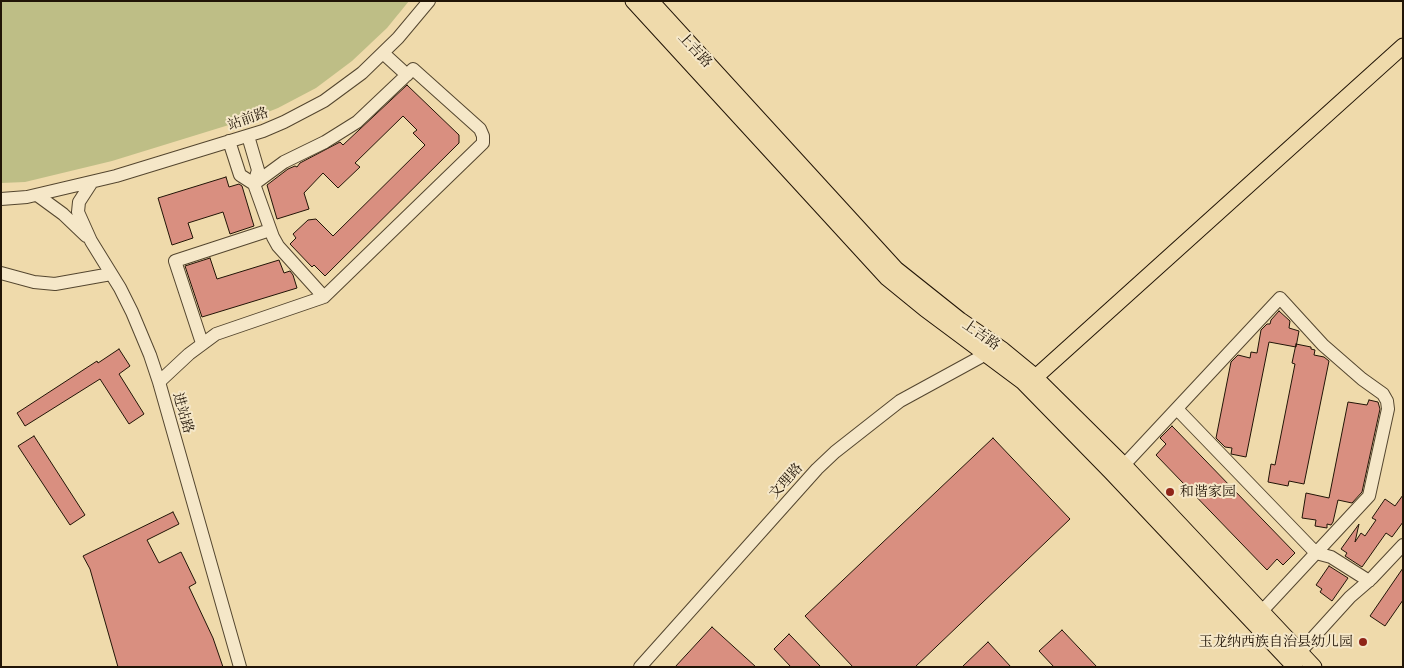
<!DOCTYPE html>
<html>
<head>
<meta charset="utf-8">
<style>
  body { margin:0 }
  #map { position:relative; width:1404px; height:668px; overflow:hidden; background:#efdaab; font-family:"Libre Caslon Text",serif }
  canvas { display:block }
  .frame { position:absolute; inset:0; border:2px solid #211406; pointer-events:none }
</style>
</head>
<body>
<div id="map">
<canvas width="1404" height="668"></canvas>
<div class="frame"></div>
</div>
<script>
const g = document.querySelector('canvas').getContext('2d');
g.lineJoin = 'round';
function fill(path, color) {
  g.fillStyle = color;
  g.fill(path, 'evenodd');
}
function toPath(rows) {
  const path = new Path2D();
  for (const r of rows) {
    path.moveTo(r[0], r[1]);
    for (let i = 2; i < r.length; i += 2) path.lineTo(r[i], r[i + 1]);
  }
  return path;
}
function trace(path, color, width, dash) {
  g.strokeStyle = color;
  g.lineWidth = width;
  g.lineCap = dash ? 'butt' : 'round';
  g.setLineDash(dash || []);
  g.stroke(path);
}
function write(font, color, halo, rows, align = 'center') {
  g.font = font + ' "Libre Caslon Text","Noto Serif SC",serif';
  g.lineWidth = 4;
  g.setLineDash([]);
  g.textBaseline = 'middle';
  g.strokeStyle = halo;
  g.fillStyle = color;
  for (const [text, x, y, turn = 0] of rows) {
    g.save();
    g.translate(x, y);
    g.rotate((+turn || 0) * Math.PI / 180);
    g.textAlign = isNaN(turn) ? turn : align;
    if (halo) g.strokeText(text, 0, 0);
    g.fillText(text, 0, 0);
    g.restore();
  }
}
fill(toPath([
  [1,1,409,1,387,28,352,61,316,88,278,108,258,116,112,161,25,182,1,183]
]), '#bebe86');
const building = toPath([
  [407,85,459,135,459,143,325,276,314,265,312,267,290,244,296,238,293,234,308,220,316,219,333,236,425,145,413,133,417,130,403,116,355,163,360,167,338,188,323,173,304,193,309,209,277,219,267,185,288,169,295,166,297,167,300,163,340,142,343,145,407,85],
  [226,177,229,187,239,184,242,186,254,226,230,234,223,212,188,223,193,238,172,245,158,198,226,177],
  [210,258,217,279,279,260,284,273,290,271,293,275,297,288,202,317,185,266,210,258],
  [1279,311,1290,321,1289,328,1299,331,1296,347,1269,342,1246,457,1231,454,1232,448,1225,447,1216,438,1231,362,1238,355,1250,358,1251,352,1257,353,1261,330,1267,324,1270,324,1271,320,1279,311],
  [1296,344,1311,347,1311,349,1315,350,1314,355,1324,357,1329,361,1304,484,1289,481,1288,486,1268,482,1271,464,1275,465,1295,364,1292,363,1296,344],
  [119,349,130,366,119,374,144,414,129,424,100,379,25,426,17,413,97,361,98,363,119,349],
  [1369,400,1378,402,1380,409,1362,492,1352,503,1338,500,1333,522,1331,525,1327,524,1327,528,1315,526,1316,520,1302,518,1306,493,1329,498,1348,402,1367,405,1369,400],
  [1172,426,1295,553,1283,565,1277,559,1267,570,1156,455,1166,444,1160,438,1172,426],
  [34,436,85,515,70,525,18,446,34,436],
  [993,438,1070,519,915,667,853,667,805,616,993,438],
  [1403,495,1403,522,1392,537,1386,533,1362,567,1345,556,1347,553,1341,549,1359,524,1355,542,1361,533,1365,536,1376,520,1372,518,1385,499,1395,506,1403,495],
  [173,512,179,524,147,540,159,563,181,552,196,583,189,587,213,638,223,667,118,667,90,569,83,556,173,512],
  [1329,566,1348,578,1332,601,1320,592,1322,589,1316,585,1329,566],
  [1403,568,1403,600,1385,626,1370,616,1403,568],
  [712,627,756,667,675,667,712,627],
  [1062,630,1097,667,1054,667,1039,651,1062,630],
  [789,634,821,667,791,667,774,649,789,634],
  [988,642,1011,667,962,667,988,642]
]);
fill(building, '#d98f80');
trace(building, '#211406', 1);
const minor = toPath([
  [383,53,407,75],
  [248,136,258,170,254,184,273,237,278,246,324,297],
  [229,141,240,175,254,184],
  [92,182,79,202,78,212,91,241,120,288,132,312,150,355,159,382,240,667],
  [37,195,63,214,86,236],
  [1,199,27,197,116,176,263,131,284,122,324,101,362,73,398,38,429,1],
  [1,273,34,282,55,284,111,274],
  [202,343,175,261,270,230],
  [159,382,189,354,216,334,324,297,483,143,483,136,480,129,413,69,357,122,325,142,284,162,254,184],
  [1177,409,1316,553,1331,557,1369,581],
  [1124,465,1280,298,1323,345,1362,379,1383,394,1387,401,1388,409,1369,496,1262,611],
  [1300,652,1350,597,1372,578,1403,545],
  [640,667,817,469,835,452,900,401,986,354]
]);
const major = toPath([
  [633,1,887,278,925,309,1023,382,1111,472,1295,667],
  [651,1,896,269,960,320,1003,350,1031,373,1124,465,1314,667],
  [1029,383,1403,46]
]);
trace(minor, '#54462f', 14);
trace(major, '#211406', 17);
trace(minor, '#f5e7c8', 12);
trace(major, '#efdaab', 15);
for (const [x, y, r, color] of [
  [1170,492,5,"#8f2418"],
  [1363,642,5,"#8f2418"]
]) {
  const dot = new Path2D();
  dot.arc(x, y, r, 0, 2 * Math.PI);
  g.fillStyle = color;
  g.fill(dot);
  trace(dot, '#f5e7c8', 2);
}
write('14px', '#211406', '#f5e7c8', [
  ["上吉路",695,50,47],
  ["站前路",248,119,-19],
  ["上吉路",981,335,35],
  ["进站路",183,413,74],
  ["文理路",786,481,-48]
]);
write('14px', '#211406', '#f5e7c8', [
  ["和谐家园",1180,492],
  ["玉龙纳西族自治县幼儿园",1353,642,"right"]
], 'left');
</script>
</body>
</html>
